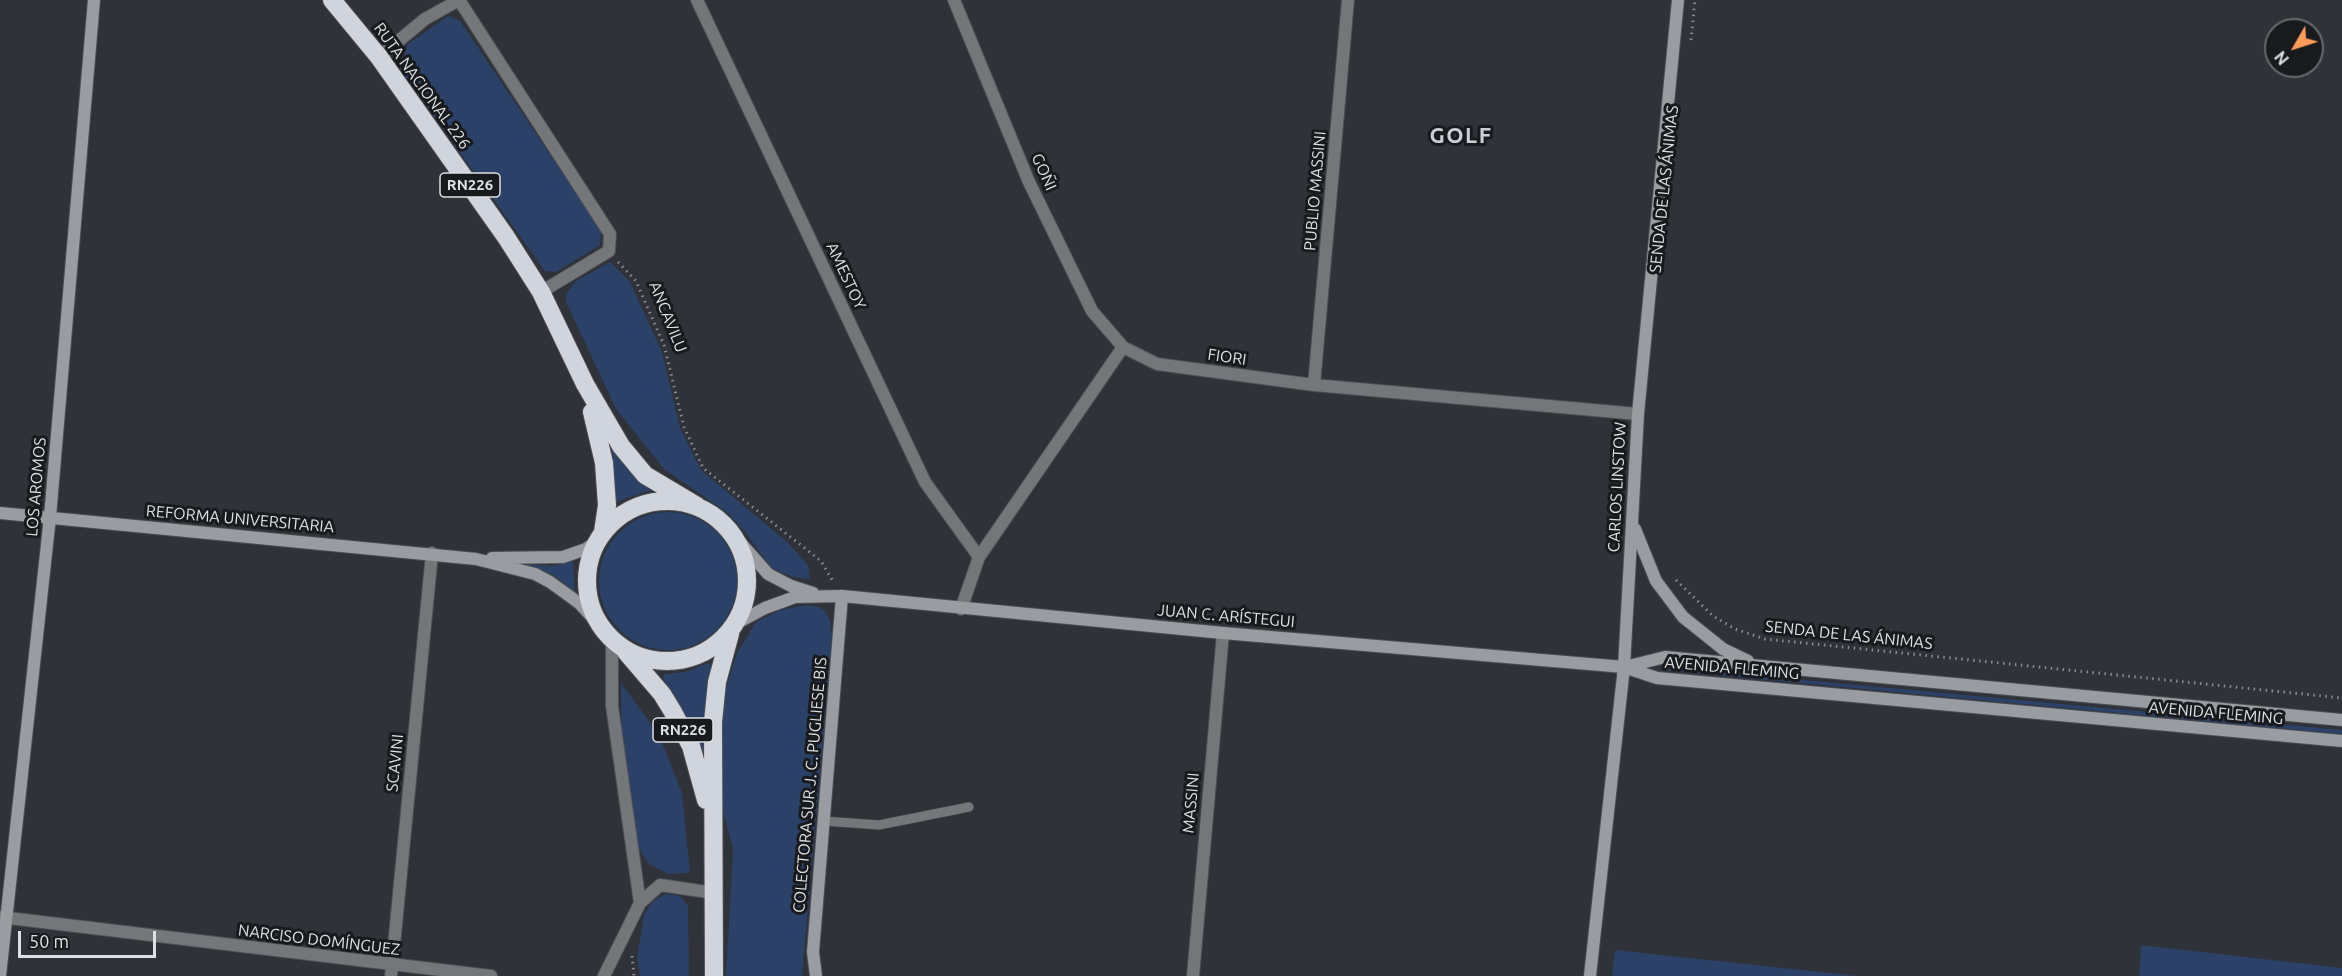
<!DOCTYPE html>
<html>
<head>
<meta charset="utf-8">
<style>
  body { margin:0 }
  #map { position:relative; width:2342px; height:976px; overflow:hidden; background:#2f3238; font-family:Ubuntu,sans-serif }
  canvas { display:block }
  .north { position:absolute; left:2264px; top:18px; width:60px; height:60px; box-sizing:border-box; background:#181a1d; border:2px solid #67696d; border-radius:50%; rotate:231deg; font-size:16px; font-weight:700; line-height:24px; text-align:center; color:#dde0e4 }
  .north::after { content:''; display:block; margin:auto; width:21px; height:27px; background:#ff9b5a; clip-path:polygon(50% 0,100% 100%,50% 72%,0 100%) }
  .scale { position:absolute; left:18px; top:931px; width:138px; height:27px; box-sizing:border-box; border:3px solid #dde0e4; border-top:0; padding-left:8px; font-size:18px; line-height:21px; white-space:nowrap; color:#dde0e4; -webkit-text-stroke:4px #181a1d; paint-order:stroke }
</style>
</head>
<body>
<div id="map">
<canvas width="2342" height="976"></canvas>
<div class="north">N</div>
<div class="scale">50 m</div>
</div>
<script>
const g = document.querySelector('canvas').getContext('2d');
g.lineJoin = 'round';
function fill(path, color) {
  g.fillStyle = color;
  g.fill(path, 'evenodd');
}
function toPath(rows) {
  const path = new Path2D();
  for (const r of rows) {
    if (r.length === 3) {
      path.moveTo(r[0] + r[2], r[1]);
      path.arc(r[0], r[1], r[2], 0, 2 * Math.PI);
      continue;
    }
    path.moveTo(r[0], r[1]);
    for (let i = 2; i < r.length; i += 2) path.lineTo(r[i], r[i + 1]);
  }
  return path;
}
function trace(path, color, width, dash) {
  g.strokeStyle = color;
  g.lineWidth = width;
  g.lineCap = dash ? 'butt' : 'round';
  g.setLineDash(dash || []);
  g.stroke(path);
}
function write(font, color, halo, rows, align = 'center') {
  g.font = font + ' Ubuntu,sans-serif';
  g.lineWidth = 6;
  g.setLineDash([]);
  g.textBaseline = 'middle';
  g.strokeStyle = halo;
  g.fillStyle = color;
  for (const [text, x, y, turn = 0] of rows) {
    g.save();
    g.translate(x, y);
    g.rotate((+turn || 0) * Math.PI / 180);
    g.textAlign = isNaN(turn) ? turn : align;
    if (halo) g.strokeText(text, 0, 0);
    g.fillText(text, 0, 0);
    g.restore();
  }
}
fill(toPath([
  [448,16,460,21,601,230,600,245,556,272,545,271,400,69,408,44],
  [610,262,630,282,662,352,680,428,701,470,788,543,808,565,810,579,793,577,771,568,746,533,728,513,664,469,616,409,566,302,566,294,576,281],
  [607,438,655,489,615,502],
  [668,581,69],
  [573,560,575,592,554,575,522,564,552,566],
  [807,605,819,607,825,611,830,620,832,636,802,976,726,976,733,849,723,810,719,776,724,695,737,653,756,622,780,610],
  [708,663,712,666,707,772,663,677,665,674,685,672],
  [1663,667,2342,730,2342,734,1662,670],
  [621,683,659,735,682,793,690,873,668,874,649,864,637,846,622,736],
  [665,894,680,896,688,906,689,976,640,976,637,958,644,915,652,902],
  [2141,945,2342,968,2342,976,2139,976],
  [1615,950,1858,976,1612,976]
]), '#2c4167');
const lane = toPath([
  [824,821,879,825,969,807]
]);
const street = toPath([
  [459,0,610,234,609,251,541,292],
  [697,0,925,482,979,557],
  [954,0,1029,182,1092,311,1123,347,1157,364,1314,385,1638,414],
  [379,57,425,19,459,0],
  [1314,385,1348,0],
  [961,609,979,557,1123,347],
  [612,638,612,706,640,903],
  [0,917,491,976],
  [391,976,432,553],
  [604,976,640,903,660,885,714,893],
  [1193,976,1223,633]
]);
const secondary = toPath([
  [0,513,476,559,535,574,550,582,579,603,604,630],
  [1635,529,1656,581,1683,617,1723,649,1748,661],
  [733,534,768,574,791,586,813,593],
  [492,558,563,557,586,549,596,542],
  [737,623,765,608,795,597,842,596,1223,633,1624,667,1657,678,2342,741],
  [1625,667,1665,657,2342,720],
  [0,976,50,517,94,0],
  [816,976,813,952,842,596],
  [1590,976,1624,667,1638,414,1678,0]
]);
const highway = toPath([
  [332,0,379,57,506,237,541,292,585,384,621,446,645,475,697,506],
  [592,412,604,463,607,505,603,532],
  [667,581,80],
  [626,652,662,694,673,712,691,746,706,800],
  [714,976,713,722,717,682,730,634]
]);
trace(lane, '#4b4e54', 10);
trace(street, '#4b4e54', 14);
trace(secondary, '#4b4e54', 14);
trace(highway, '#4b4e54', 20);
trace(toPath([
  [1691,40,1695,0],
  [618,262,636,281,664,345,684,427,703,468,821,561,834,583],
  [1676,580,1713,616,1735,629,1765,639,2342,698],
  [632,956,634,976]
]), '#888b90', 3, [1.5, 4.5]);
trace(lane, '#747679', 9);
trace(street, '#747679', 12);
trace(secondary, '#999ca1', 12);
trace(highway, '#d0d4dc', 18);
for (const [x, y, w] of [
  [470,185,60],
  [683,730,60]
]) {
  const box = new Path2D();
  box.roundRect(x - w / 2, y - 12, w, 24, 4.5);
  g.fillStyle = '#181a1d';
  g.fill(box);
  trace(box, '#dde0e4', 1.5);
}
write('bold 15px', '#dde0e4', null, [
  ["RN226",470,185],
  ["RN226",683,730]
]);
write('16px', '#dde0e4', '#181a1d', [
  ["RUTA NACIONAL 226",422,86,54],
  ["GOÑI",1044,172,66],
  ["SENDA DE LAS ÁNIMAS",1664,189,-84],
  ["PUBLIO MASSINI",1315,191,-85],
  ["AMESTOY",846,276,65],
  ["ANCAVILU",668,317,68],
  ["FIORI",1227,357,8],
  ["LOS AROMOS",36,487,-85],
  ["CARLOS LINSTOW",1617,487,-87],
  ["REFORMA UNIVERSITARIA",240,519,5],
  ["JUAN C. ARÍSTEGUI",1226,616,5],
  ["SENDA DE LAS ÁNIMAS",1849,635,6],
  ["AVENIDA FLEMING",1732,668,5],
  ["AVENIDA FLEMING",2216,713,5],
  ["SCAVINI",395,763,-84],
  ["COLECTORA SUR J. C. PUGLIESE BIS",810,785,-85],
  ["MASSINI",1191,803,-85],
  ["NARCISO DOMÍNGUEZ",319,940,7]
]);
g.letterSpacing = '1.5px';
write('bold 22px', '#caced6', '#181a1d', [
  ["GOLF",1461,136]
]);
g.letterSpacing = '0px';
</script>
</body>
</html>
